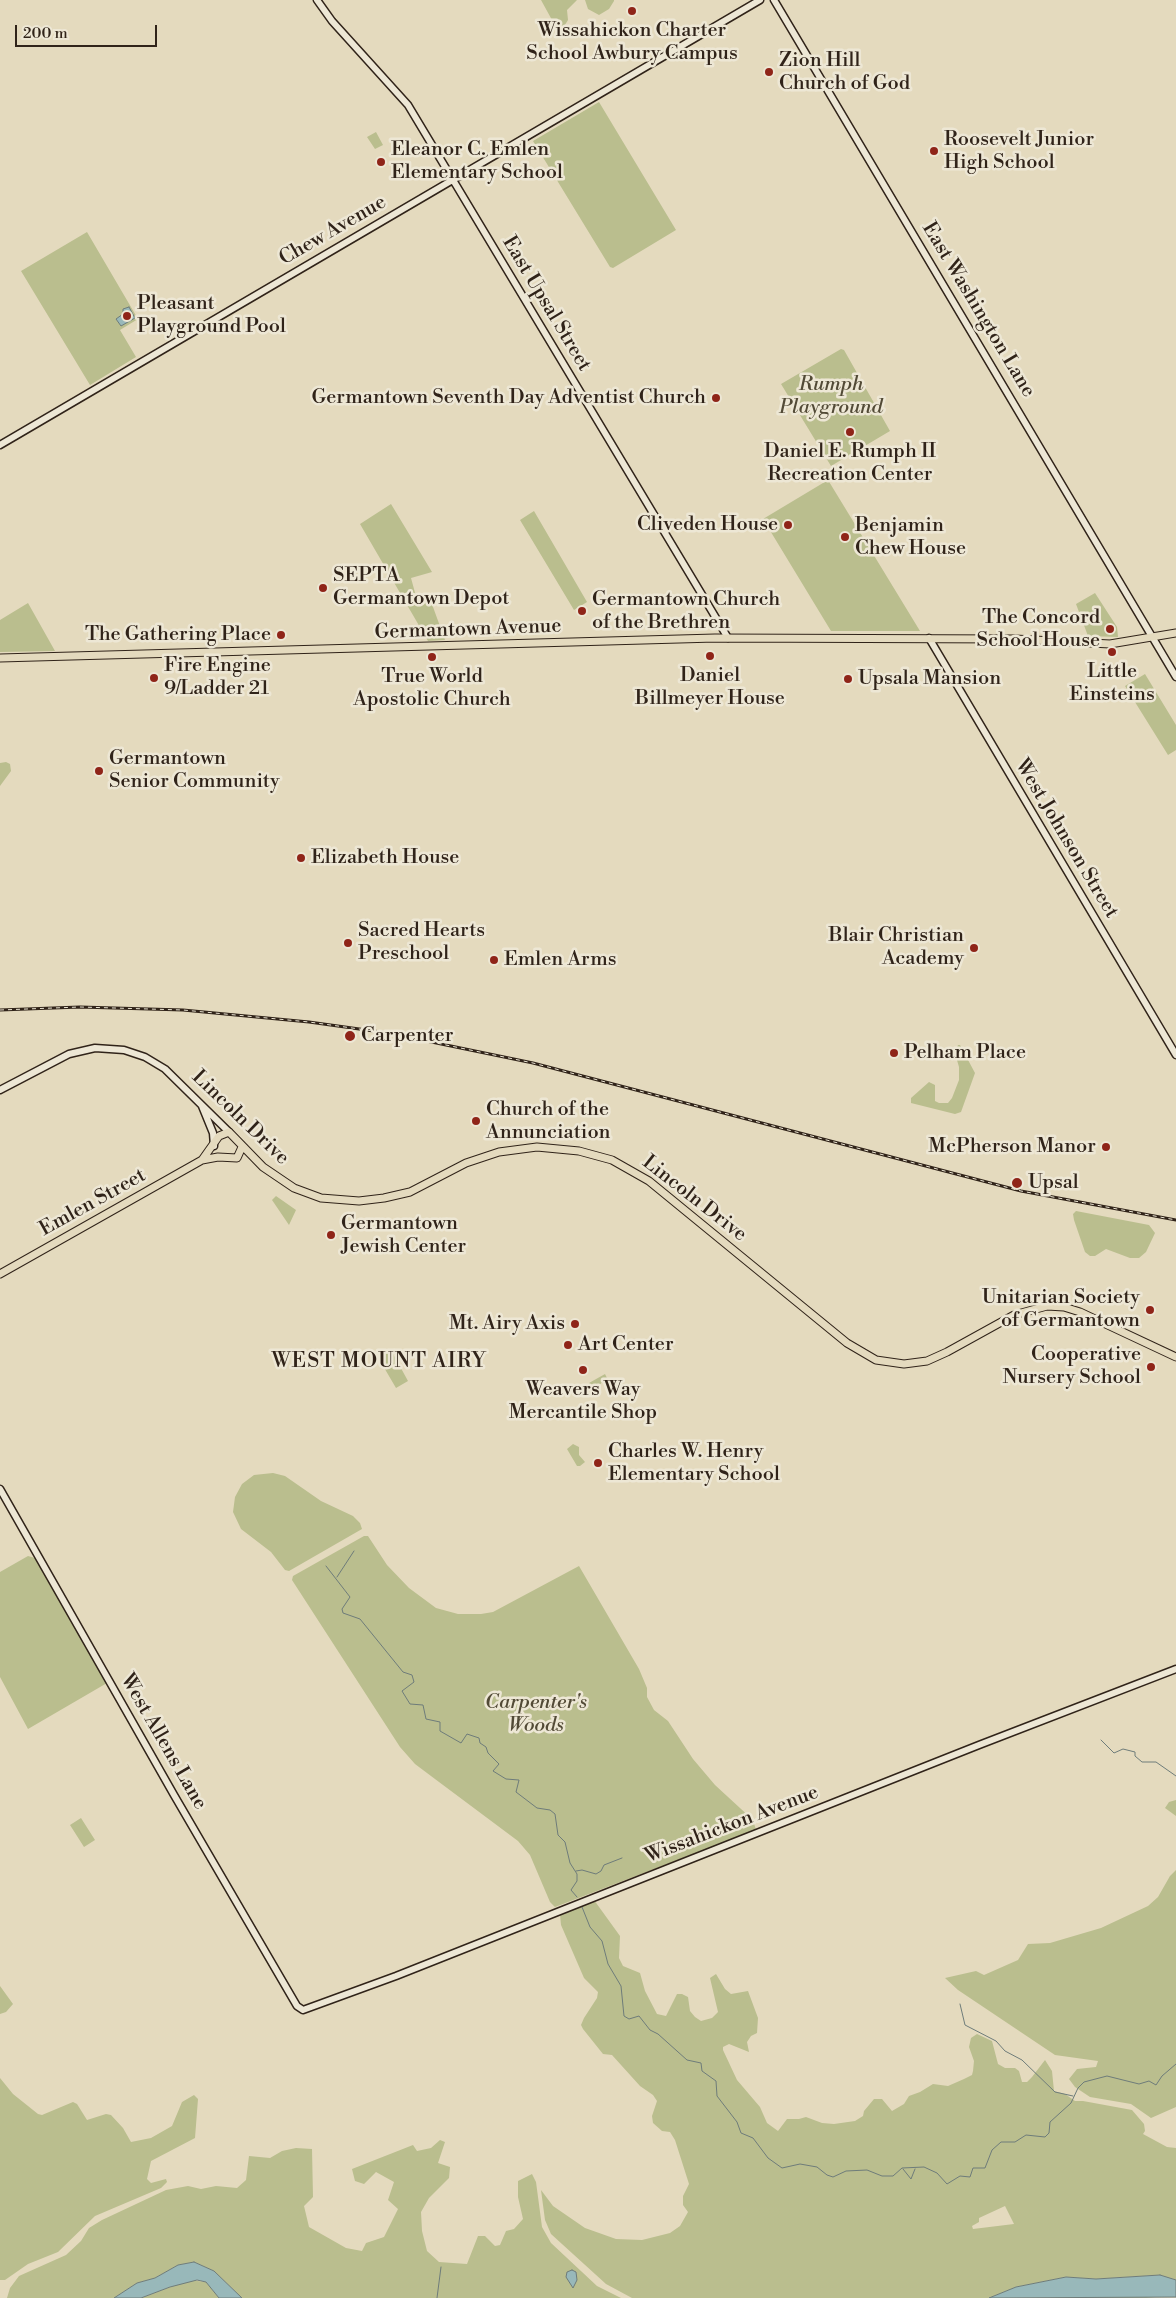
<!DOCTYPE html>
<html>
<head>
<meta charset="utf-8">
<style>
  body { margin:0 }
  #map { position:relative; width:1176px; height:2298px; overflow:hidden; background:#e4dabe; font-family:"Libre Bodoni",serif }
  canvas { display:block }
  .scale { position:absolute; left:15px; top:25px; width:142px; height:22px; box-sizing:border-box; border:2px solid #302319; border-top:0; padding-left:6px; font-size:15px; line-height:18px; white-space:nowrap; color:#302319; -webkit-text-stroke:4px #ede7d5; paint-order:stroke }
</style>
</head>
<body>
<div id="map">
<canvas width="1176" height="2298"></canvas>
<div class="scale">200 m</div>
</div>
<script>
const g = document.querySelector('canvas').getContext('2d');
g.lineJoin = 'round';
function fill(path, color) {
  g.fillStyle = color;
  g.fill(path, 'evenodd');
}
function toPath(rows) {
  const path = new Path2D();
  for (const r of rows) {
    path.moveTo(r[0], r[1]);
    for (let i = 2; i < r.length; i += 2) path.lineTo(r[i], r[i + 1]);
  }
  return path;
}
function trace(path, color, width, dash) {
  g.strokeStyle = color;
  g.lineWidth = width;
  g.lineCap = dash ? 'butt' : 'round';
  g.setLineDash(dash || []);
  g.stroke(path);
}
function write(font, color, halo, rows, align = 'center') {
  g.font = font + ' "Libre Bodoni",serif';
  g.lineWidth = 5;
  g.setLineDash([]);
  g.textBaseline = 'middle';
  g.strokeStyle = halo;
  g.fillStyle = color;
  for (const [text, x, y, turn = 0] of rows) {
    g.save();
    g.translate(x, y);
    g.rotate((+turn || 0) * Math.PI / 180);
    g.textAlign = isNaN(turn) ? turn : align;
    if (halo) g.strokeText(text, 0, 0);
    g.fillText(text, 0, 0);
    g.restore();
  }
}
fill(toPath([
  [541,0,577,0,567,10,568,20,563,28,557,26,552,20],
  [585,0,614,0,614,1,609,9,599,15,588,9],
  [599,102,676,230,613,268,610,267,533,141],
  [376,132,383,145,375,149,367,137],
  [87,232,138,319,120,330,136,357,90,385,21,271],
  [841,349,844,350,890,431,831,466,781,384],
  [828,480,920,631,831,631,763,519],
  [391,504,432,572,411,578,417,600,429,596,445,640,428,641,360,524],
  [534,511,587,602,574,610,520,520],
  [1095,593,1117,627,1118,637,1088,636,1076,604],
  [28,603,55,651,0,652,0,620],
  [1145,674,1176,725,1176,750,1168,755,1125,686],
  [6,762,10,764,11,771,0,786,0,763],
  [958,1045,960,1045,975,1073,961,1112,955,1114,911,1103,911,1098,929,1082,935,1085,935,1101,939,1103,948,1103,952,1098,959,1080,959,1067,955,1053],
  [276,1196,296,1210,289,1225,272,1200],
  [1076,1211,1149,1225,1155,1233,1146,1252,1139,1258,1130,1258,1106,1249,1095,1256,1090,1256,1085,1252,1074,1220,1073,1214],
  [391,1350,408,1381,396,1388,379,1359],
  [605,1374,609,1382,604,1381,593,1390,589,1383],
  [573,1444,579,1447,579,1455,585,1462,580,1466,577,1466,567,1449],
  [273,1473,285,1476,321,1501,353,1516,360,1523,362,1529,289,1571,285,1570,271,1552,241,1529,233,1512,235,1497,242,1484,254,1475],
  [364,1536,368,1536,387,1565,409,1588,436,1608,458,1614,481,1614,493,1612,579,1566,639,1669,647,1688,647,1697,654,1710,668,1721,693,1759,715,1785,753,1820,756,1830,555,1907,550,1902,530,1855,518,1841,439,1782,415,1764,400,1747,292,1580,293,1576],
  [28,1556,35,1558,37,1562,107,1683,28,1729,0,1677,0,1572],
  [1176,1800,1176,1816,1165,1808,1169,1802],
  [81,1818,95,1840,84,1847,70,1825],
  [1176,1870,1176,2107,1151,2118,1131,2104,1090,2097,1075,2087,1069,2079,1077,2069,1096,2067,1098,2061,1055,2055,958,1990,945,1978,976,1971,984,1975,1018,1960,1028,1944,1050,1943,1101,1928,1148,1906,1158,1897,1170,1876],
  [594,1900,620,1936,619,1958,623,1966,640,1973,645,1991,657,2014,666,2016,677,1994,682,1994,688,1997,690,2011,695,2017,701,2021,712,2018,718,2012,710,1978,716,1974,725,1989,731,1994,748,1991,758,2018,757,2033,751,2036,747,2042,749,2052,729,2044,723,2047,723,2050,737,2080,760,2107,767,2123,778,2131,787,2119,799,2119,806,2117,822,2123,834,2124,855,2121,863,2116,864,2111,874,2099,882,2099,892,2111,904,2104,909,2096,920,2092,933,2084,948,2086,964,2079,972,2075,973,2071,974,2061,969,2047,971,2038,977,2034,992,2041,998,2064,1005,2068,1015,2068,1019,2071,1022,2082,1027,2082,1032,2077,1045,2060,1052,2071,1054,2091,1065,2094,1075,2101,1083,2101,1132,2110,1144,2124,1145,2131,1143,2134,1167,2147,1176,2148,1176,2280,1160,2275,1096,2279,1066,2277,1016,2287,989,2298,632,2298,606,2284,551,2234,545,2220,541,2190,553,2206,585,2228,616,2239,642,2240,670,2233,680,2226,688,2212,683,2205,683,2196,689,2184,675,2140,670,2132,662,2131,653,2123,652,2116,657,2101,653,2095,640,2086,612,2055,603,2054,583,2029,581,2025,584,2018,597,1998,598,1992,584,1978,561,1925,560,1914],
  [1005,2206,1014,2224,973,2229,972,2226,979,2222,979,2218],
  [0,1986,13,2004,6,2012,0,2014],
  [0,2078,13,2094,38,2114,42,2115,73,2102,77,2104,87,2120,106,2114,111,2115,123,2128,131,2142,151,2138,172,2126,182,2102,194,2095,198,2099,195,2138,151,2161,147,2179,151,2183,166,2179,167,2182,161,2188,95,2216,58,2252,28,2264,5,2280,0,2280],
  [440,2140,445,2142,438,2163,450,2167,449,2178,429,2198,421,2212,422,2231,427,2251,439,2262,467,2264,478,2236,485,2236,495,2246,500,2245,506,2231,514,2229,523,2219,518,2197,518,2181,532,2174,536,2182,542,2227,551,2243,597,2286,621,2298,242,2298,214,2271,194,2262,178,2265,155,2278,137,2283,114,2298,7,2298,10,2288,19,2276,66,2255,81,2241,89,2228,102,2220,166,2190,188,2186,201,2189,216,2186,237,2188,246,2180,249,2156,270,2158,282,2151,296,2148,312,2149,313,2197,304,2206,309,2227,346,2248,362,2251,366,2243,384,2237,398,2209,388,2200,394,2182,376,2172,364,2184,355,2181,352,2169,413,2145,417,2151,431,2148],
  [189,2280,206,2282,219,2298,141,2298],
  [1068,2296,1138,2296,1155,2298,1051,2298]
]), '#babe8e');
const water = toPath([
  [129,307,135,318,121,326,116,319,123,314,123,309,129,307],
  [194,2262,214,2271,242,2298,219,2298,206,2282,197,2280,170,2287,141,2298,114,2298,137,2283,155,2278,178,2265,194,2262],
  [572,2270,576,2272,577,2280,573,2288,566,2277,567,2272,572,2270],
  [1160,2275,1176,2280,1176,2297,989,2298,1016,2287,1066,2277,1096,2279,1160,2275]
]);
fill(water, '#98b8ba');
trace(water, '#6e7c7a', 1);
trace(toPath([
  [326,1566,350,1597,342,1609,343,1613,360,1619,403,1672,412,1675,414,1682,402,1691,410,1704,423,1705,426,1719,440,1722,440,1731,461,1743,467,1734,479,1738,480,1743,486,1747,488,1753,499,1764,493,1771,506,1779,519,1780,516,1792,537,1808,550,1810,555,1814,558,1835,565,1842,570,1863,577,1874,577,1881,571,1890,577,1897],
  [337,1577,354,1551],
  [1101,1740,1114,1753,1123,1749,1135,1752,1135,1756,1142,1762,1156,1762,1176,1776],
  [576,1871,582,1870,596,1874,601,1871,604,1865,622,1858],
  [582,1907,590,1927,602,1941,608,1964,621,1986,624,2016,629,2019,639,2016,650,2030,658,2034,687,2060,701,2063,702,2071,716,2081,717,2096,737,2122,741,2133,753,2138,768,2158,782,2168,800,2164,817,2167,827,2175,833,2177,846,2171,867,2170,882,2176,893,2176,902,2168,924,2167,937,2173,947,2184,960,2176,970,2177,973,2168,985,2168,992,2150,1001,2142,1015,2142,1026,2135,1045,2137,1049,2133,1050,2122,1071,2103,1078,2088,1084,2082,1107,2076,1139,2084,1149,2081,1156,2085,1162,2076,1176,2064],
  [960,2004,965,2025,996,2041,1005,2051,1022,2060,1055,2092,1073,2096],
  [903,2169,911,2179,915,2169],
  [437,2298,441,2267]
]), '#6e7c7a', 1);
const secondary = toPath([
  [317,0,332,21,408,105,728,638],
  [774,0,1176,677],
  [0,445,760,0],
  [929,638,1176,1055],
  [0,1090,69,1054,95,1048,124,1050,145,1057,165,1069,229,1132],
  [202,1106,213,1133,214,1146],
  [0,1489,174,1795,297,2006,303,2010,396,1976,979,1745,1176,1669]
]);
const primary = toPath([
  [0,658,715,638,1015,639,1110,644,1176,633],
  [202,1160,219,1136,229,1132,263,1167,294,1188,321,1198,359,1201,384,1198,410,1192,466,1163,499,1152,537,1147,579,1151,612,1160,649,1181,847,1343,876,1360,904,1364,927,1361,947,1352,1014,1315,1047,1306,1064,1307,1080,1312,1176,1357],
  [0,1274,202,1160,218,1157,237,1158,242,1147]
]);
trace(secondary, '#302319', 9);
trace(primary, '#302319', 9);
trace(secondary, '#ede7d5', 6);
trace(primary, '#e4dabe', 7);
const rail = toPath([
  [0,1010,80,1007,183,1010,309,1022,388,1033,533,1063,1021,1191,1176,1220]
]);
trace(rail, '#302319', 3);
trace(rail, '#ede7d5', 1, [4]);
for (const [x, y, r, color] of [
  [632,11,5,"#8f2418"],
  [769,72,5,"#8f2418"],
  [934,151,5,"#8f2418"],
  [381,162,5,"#8f2418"],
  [127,316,5,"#8f2418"],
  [716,398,5,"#8f2418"],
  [850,432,5,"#8f2418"],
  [788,525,5,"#8f2418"],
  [845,537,5,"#8f2418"],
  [323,588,5,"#8f2418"],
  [582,611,5,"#8f2418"],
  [1110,629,5,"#8f2418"],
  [281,635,5,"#8f2418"],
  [1112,652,5,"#8f2418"],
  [710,656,5,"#8f2418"],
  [432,657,5,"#8f2418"],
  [154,678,5,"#8f2418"],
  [848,679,5,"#8f2418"],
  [99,771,5,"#8f2418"],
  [301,858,5,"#8f2418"],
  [348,943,5,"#8f2418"],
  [974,948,5,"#8f2418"],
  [494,960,5,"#8f2418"],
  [350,1036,6,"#8f2418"],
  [894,1053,5,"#8f2418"],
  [476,1121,5,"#8f2418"],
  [1106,1147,5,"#8f2418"],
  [1017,1183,6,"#8f2418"],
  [331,1235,5,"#8f2418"],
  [1150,1310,5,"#8f2418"],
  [575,1324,5,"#8f2418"],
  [568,1345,5,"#8f2418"],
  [1151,1367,5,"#8f2418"],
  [583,1370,5,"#8f2418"],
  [598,1463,5,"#8f2418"]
]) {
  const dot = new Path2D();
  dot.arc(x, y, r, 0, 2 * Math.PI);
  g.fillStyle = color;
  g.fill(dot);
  trace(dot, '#ede7d5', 2);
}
write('20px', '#302319', '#ede7d5', [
  ["Wissahickon Charter",632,31,"center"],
  ["School Awbury Campus",632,54,"center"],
  ["Zion Hill",779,61],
  ["Church of God",779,84],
  ["Roosevelt Junior",944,140],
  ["High School",944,163],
  ["Eleanor C. Emlen",391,150],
  ["Elementary School",391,173],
  ["Pleasant",137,304],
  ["Playground Pool",137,327],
  ["Germantown Seventh Day Adventist Church",706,398,"right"],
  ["Daniel E. Rumph II",850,452,"center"],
  ["Recreation Center",850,475,"center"],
  ["Cliveden House",778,525,"right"],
  ["Benjamin",855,526],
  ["Chew House",855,549],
  ["SEPTA",333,576],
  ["Germantown Depot",333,599],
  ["Germantown Church",592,600],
  ["of the Brethren",592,623],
  ["The Concord",1100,618,"right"],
  ["School House",1100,641,"right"],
  ["The Gathering Place",271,635,"right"],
  ["Fire Engine",164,666],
  ["9/Ladder 21",164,689],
  ["Little",1112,672,"center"],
  ["Einsteins",1112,695,"center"],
  ["Daniel",710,676,"center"],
  ["Billmeyer House",710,699,"center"],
  ["True World",432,677,"center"],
  ["Apostolic Church",432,700,"center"],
  ["Upsala Mansion",858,679],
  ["Germantown",109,759],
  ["Senior Community",109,782],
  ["Elizabeth House",311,858],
  ["Sacred Hearts",358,931],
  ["Preschool",358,954],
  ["Blair Christian",964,936,"right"],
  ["Academy",964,959,"right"],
  ["Emlen Arms",504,960],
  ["Carpenter",361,1036],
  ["Pelham Place",904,1053],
  ["Church of the",486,1110],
  ["Annunciation",486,1133],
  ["McPherson Manor",1096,1147,"right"],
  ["Upsal",1028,1183],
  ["Germantown",341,1224],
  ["Jewish Center",341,1247],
  ["Unitarian Society",1140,1298,"right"],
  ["of Germantown",1140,1321,"right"],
  ["Mt. Airy Axis",565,1324,"right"],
  ["Art Center",578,1345],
  ["Cooperative",1141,1355,"right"],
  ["Nursery School",1141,1378,"right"],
  ["Weavers Way",583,1390,"center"],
  ["Mercantile Shop",583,1413,"center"],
  ["Charles W. Henry",608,1452],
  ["Elementary School",608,1475]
], 'left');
write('20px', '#302319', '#ede7d5', [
  ["Chew Avenue",333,231,-30],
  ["East Upsal Street",546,304,59],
  ["East Washington Lane",978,310,59],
  ["Germantown Avenue",468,630,-2],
  ["West Johnson Street",1066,839,59],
  ["Lincoln Drive",240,1118,44],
  ["Lincoln Drive",694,1199,38],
  ["Emlen Street",93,1203,-29],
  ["West Allens Lane",163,1742,60],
  ["Wissahickon Avenue",732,1825,-21]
]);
write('italic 20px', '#524a36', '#ede7d5', [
  ["Rumph",831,385],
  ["Playground",831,408],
  ["Carpenter's",536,1703],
  ["Woods",536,1726]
]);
g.letterSpacing = '1px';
write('21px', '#302319', '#ede7d5', [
  ["WEST MOUNT AIRY",379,1362]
]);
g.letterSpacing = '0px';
</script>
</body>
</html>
